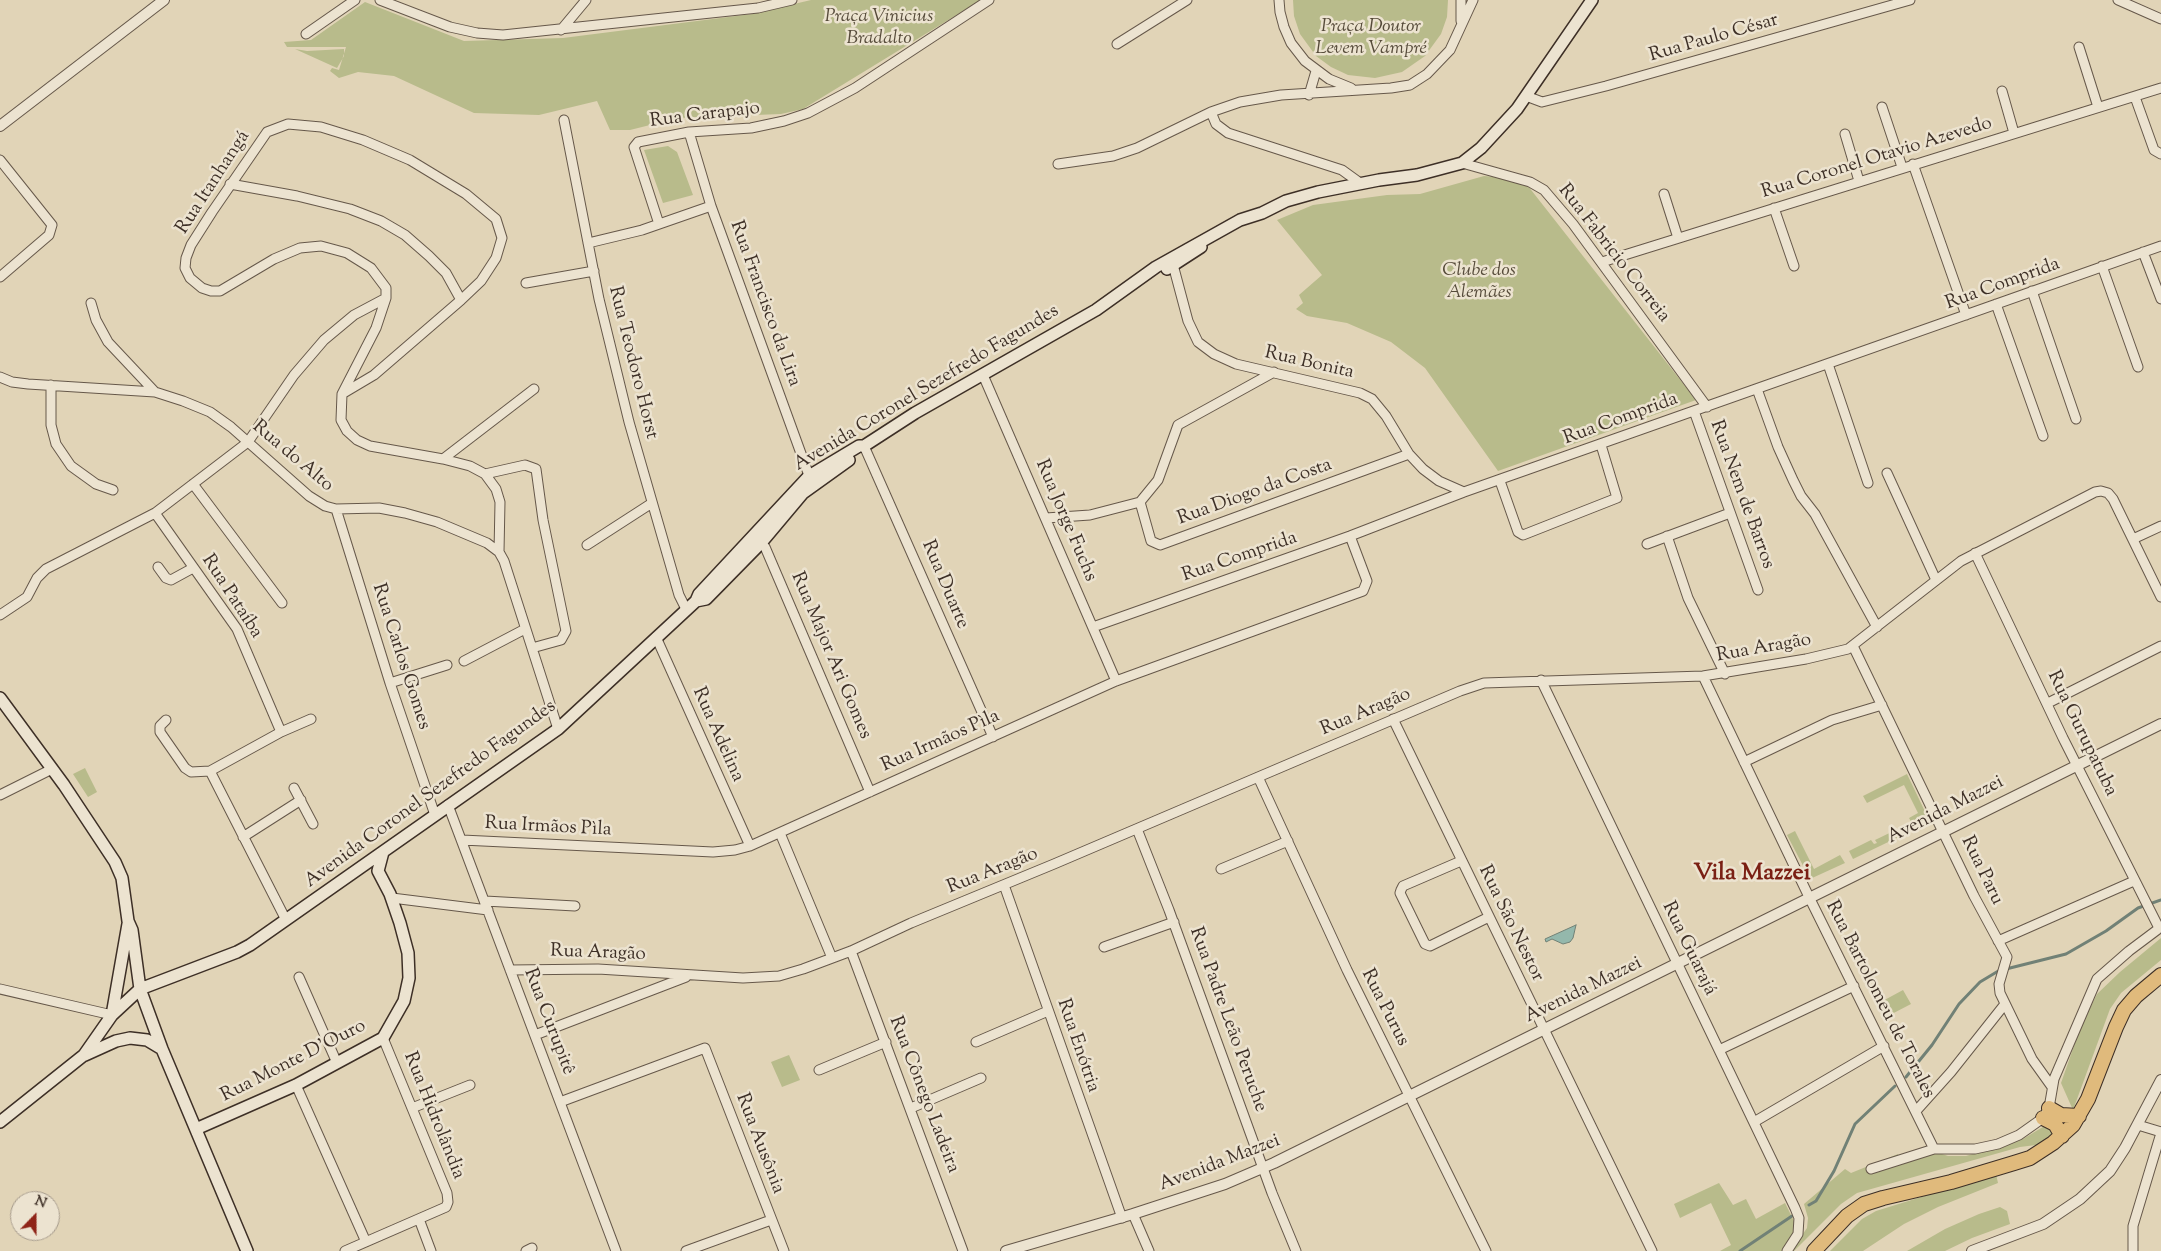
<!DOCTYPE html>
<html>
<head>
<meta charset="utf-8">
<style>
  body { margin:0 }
  #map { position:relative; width:2161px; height:1251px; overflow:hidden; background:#e1d4b7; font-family:"Sorts Mill Goudy",serif }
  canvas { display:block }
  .north { position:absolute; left:10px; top:1191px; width:50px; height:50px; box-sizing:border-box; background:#ece3d0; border:1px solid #a69b8c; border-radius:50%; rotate:22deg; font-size:14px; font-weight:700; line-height:20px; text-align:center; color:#3d2f26 }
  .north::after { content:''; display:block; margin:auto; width:18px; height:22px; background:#8f2418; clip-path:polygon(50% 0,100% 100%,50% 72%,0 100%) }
</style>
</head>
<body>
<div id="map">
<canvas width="2161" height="1251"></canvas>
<div class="north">N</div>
</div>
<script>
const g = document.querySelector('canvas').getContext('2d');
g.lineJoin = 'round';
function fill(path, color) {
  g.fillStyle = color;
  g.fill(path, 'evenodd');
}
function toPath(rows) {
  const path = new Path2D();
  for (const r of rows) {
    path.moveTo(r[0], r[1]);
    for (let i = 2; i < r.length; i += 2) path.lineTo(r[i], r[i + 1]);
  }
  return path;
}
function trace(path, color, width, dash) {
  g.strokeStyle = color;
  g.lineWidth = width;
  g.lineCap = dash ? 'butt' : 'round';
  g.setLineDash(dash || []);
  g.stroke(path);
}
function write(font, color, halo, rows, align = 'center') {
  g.font = font + ' "Sorts Mill Goudy",serif';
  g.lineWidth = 5;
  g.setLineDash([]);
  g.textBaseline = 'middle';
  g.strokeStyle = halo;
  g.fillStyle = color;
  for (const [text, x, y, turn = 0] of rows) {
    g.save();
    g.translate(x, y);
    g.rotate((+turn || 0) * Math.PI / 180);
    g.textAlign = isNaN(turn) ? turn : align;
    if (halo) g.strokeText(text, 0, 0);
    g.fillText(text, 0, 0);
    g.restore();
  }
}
fill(toPath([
  [811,0,981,0,803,109,781,114,678,118,630,130,610,130,597,101,539,115,474,113,394,76,358,72,339,78,330,71,332,68,339,70,346,47,287,47,284,42,311,40,365,2,464,41,563,38,752,14],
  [1293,0,1448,0,1447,17,1441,34,1425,56,1402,72,1375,78,1348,75,1331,67,1316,56,1300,34,1294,16],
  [295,49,307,51,344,49,344,56,337,68],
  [668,146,677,152,693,195,663,203,644,150],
  [1484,176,1497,177,1528,186,1696,400,1498,471,1425,368,1391,342,1347,323,1307,316,1296,309,1303,303,1299,295,1322,275,1277,220,1313,205,1387,195,1420,194],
  [85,768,97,792,88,797,73,774],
  [1907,774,1930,822,1915,829,1909,818,1918,813,1904,785,1867,803,1863,796],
  [1906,825,1909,832,1853,859,1849,851,1871,840,1874,844,1877,843,1875,840],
  [1795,831,1814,869,1840,855,1845,863,1810,879,1787,835],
  [2161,938,2161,960,2121,993,2110,1009,2073,1110,2061,1083,2081,1026,2097,994,2120,972],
  [1903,990,1911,1004,1886,1017,1879,1003],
  [789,1055,800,1080,782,1087,771,1062],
  [2046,1125,2050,1125,2054,1134,2036,1145,2020,1147,1857,1193,1841,1204,1794,1251,1791,1251,1807,1228,1808,1218,1804,1204,1845,1169,1851,1173,1898,1154,1899,1157,1930,1150,1948,1156,1966,1156,2023,1139],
  [1996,1174,1998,1183,1938,1207,1904,1224,1863,1251,1830,1251,1862,1219,1876,1211],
  [1719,1183,1733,1205,1746,1199,1756,1219,1785,1203,1797,1227,1782,1251,1720,1251,1731,1245,1711,1203,1680,1218,1674,1204],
  [2000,1207,2007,1211,2010,1224,1972,1238,1945,1251,1907,1251,1945,1229,1979,1214]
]), '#b8bb8b');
const water = toPath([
  [1576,925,1573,938,1570,942,1563,944,1552,939,1546,942,1545,939,1576,925]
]);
fill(water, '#94b8ac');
trace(water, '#718176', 1);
trace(toPath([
  [2006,969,2066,954,2106,931,2138,908,2161,900],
  [1906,1077,1932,1045,1959,1004,1980,982,2000,970],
  [1809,1205,1816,1201,1834,1171,1855,1124,1895,1086],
  [1740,1251,1792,1216]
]), '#718176', 3);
const minor = toPath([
  [380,0,450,27,477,33,503,35,758,8,792,0],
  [1279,0,1280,12,1284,27,1291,43,1305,61,1329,79,1351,88],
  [2118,0,2161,19],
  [1461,21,1461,0],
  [561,30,586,0],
  [306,34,355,0],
  [1117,44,1187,0],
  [2079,47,2098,107],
  [2002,91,2014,133],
  [1309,95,1316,71],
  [1526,96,1542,102,1606,86,1910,0],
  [2135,97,2154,150,2161,154],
  [1882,107,1902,167],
  [1211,112,1216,124,1228,133,1342,170,1360,183],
  [564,120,599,299,629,422,679,595,686,609],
  [689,132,711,206,811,481],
  [1845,134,1859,181],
  [0,160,52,225,49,235,0,277],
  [1462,163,1530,182,1544,190,1573,224,1707,407],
  [1058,164,1113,156,1137,148,1211,112,1240,102,1281,95,1391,88,1410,85,1427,74,1450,50,1473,0],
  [1913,164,1966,315],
  [230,184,297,196,350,209,381,221,405,235,429,256,446,273,461,300],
  [1664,194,1678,238],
  [1774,208,1794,266],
  [659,224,634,147,638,142,689,132,751,128,784,121,808,113,855,88,989,0],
  [588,243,642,230,711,206],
  [2143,252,2161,299],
  [1172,261,1188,321,1198,342,1214,354,1236,364,1360,393,1372,399,1386,416,1409,454,1423,469,1439,481,1464,492],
  [1602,262,2161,88],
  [2102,266,2138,367],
  [526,283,594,271],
  [2032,291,2076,419],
  [91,303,96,320,108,342,155,392],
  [1996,304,2043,436],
  [1828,364,1868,483],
  [983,375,1116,681],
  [0,377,12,382,28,384,155,392,183,401,210,412,231,427,309,496,325,506,336,509,379,508,405,513,437,522,487,543,499,552,504,561,558,729],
  [51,385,51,425,56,444,71,466,96,484,113,490],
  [1757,389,1778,447,1793,480,1801,496,1815,514,1877,627],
  [342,394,374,375,461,300,481,281,496,258,502,238,496,219,466,194,410,160,363,140,321,127,288,124,267,132,212,212,191,245,186,258,185,268,190,278,202,288,211,291,220,291,274,259,300,248,321,246,347,253,371,268,386,288,386,298,376,328,342,394,341,420,347,431,357,440,370,446,443,459,470,466,485,474,496,489,500,502,499,552],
  [1694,411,1758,590],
  [864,446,993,737],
  [443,459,534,389],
  [1887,473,1936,580],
  [485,474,525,465,536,469,543,520,566,631,561,640,532,648],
  [1500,481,1518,532,1523,535,1617,498,1601,445],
  [193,484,282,603],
  [1140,502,1151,541,1160,545,1409,454],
  [336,509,390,683,435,815],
  [155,513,237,629,281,732],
  [1046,518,1090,515,1140,502,1158,480,1178,425,1274,372],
  [1667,536,1688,598,1725,674],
  [756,539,765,547,870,792],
  [2133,539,2161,526],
  [1647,544,1730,513],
  [587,545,652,503],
  [1975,553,2063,738,2159,928],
  [158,567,166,578,171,580,193,568],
  [0,615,27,597,37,578,46,569,155,513,248,442,294,375,324,340,354,315,386,298],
  [1093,627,1350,536,1464,492,2161,246],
  [656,637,750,846],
  [1853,646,1974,896,2007,957,1999,984,2000,993,2032,1059,2052,1087],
  [464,661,525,629],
  [1703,676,1810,899,1934,1149],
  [1541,680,1795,1208,1799,1218,1798,1234,1787,1251],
  [390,683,447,665],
  [2048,703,2161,646],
  [1393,719,1652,1251],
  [166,720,160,726,160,732,185,768,191,772,210,771],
  [1744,762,1832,720,1882,705],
  [1258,777,1347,970,1486,1251],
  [294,788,313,824],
  [0,795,52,769],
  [448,805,616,1251],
  [1137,829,1169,910,1272,1193,1296,1251],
  [780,833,832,958],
  [243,837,301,800],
  [462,840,713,852,735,850,750,846,1116,681,1363,591,1367,581,1350,536],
  [1461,861,1403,886,1401,890,1400,893,1425,944,1430,946,1489,917],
  [1221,869,1288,841],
  [1004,885,1122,1218],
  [392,898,488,910],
  [485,901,575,906],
  [286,920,210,771,281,732,311,719],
  [1998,941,2134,881],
  [1104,947,1174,922],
  [851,951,963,1251],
  [510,970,598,969,743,978,779,976,803,969,851,951,911,923,1054,864,1460,691,1484,683,1703,676,1806,659,1848,649,1961,561,2095,492,2101,491,2108,493,2113,499,2161,597],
  [299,977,337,1063],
  [0,989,112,1015],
  [535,1035,686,977],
  [976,1042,1048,1011],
  [1719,1050,1854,986],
  [819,1070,886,1042],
  [296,1085,366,1242],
  [560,1102,705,1048,784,1251],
  [412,1108,470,1085],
  [911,1108,981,1078],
  [1916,1111,1951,1072,2005,1004],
  [1754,1122,1884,1046],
  [2138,1125,2161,1132],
  [1871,1169,1934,1149,1975,1149,1998,1144,2019,1135,2043,1118,2049,1108,2054,1079,2097,979,2129,951,2161,927],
  [1133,1214,1149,1251],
  [419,1219,431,1251],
  [345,1251,446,1207,448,1202,447,1193,383,1038],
  [526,1251,532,1248],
  [686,1251,771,1220],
  [2133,1251,2133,1226,2161,1133]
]);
const tertiary = toPath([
  [0,126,164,0],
  [1006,1251,1133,1214,1225,1184,1274,1163,2161,724],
  [1972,1251,2043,1224,2080,1199,2110,1171,2125,1148,2161,1080]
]);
const secondary = toPath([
  [1167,269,1201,247],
  [696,601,706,599,761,543,803,493,849,460],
  [0,698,64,785,115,862,122,878,128,921,132,930,140,989,162,1049,247,1251],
  [112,1015,140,989,237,952,250,945,558,729,696,601,699,594,809,476,859,446,864,446,915,413,1096,310,1156,267,1240,220,1262,213,1286,201,1318,192,1379,180,1417,175,1462,163,1481,148,1517,109,1592,0],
  [85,1055,116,1041,130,1038,147,1040,162,1049],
  [0,1122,84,1055,112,1015,128,924],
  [196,1129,296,1085,383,1038,404,1001,409,978,408,953,400,923,390,894,378,871,383,852]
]);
const primary = toPath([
  [2049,1108,2061,1115,2079,1116],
  [2043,1118,2055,1124,2062,1136],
  [1814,1251,1847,1216,1864,1204,1883,1198,1951,1182,2014,1163,2030,1158,2053,1143,2073,1125,2088,1099,2116,1027,2124,1010,2136,996,2161,975]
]);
trace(minor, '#66584a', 11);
trace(tertiary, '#66584a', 12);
trace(secondary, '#3d2f26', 14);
trace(primary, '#3d2f26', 16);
trace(minor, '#ece3d0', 9);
trace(tertiary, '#ece3d0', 10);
trace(secondary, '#ece3d0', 11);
trace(primary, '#e0ba7c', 14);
write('italic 19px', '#564b3a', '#ece3d0', [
  ["Praça Vinicius",879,18],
  ["Bradalto",879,40],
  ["Praça Doutor",1371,28],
  ["Levem Vampré",1371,50],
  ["Clube dos",1479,272],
  ["Alemães",1479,294]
]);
write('19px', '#3d2f26', '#ece3d0', [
  ["Rua Paulo César",1714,39,-16],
  ["Rua Carapajo",705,116,-7],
  ["Rua Coronel Otavio Azevedo",1877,159,-17],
  ["Rua Itanhangá",214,183,-57],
  ["Rua Fabricio Correia",1613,254,52],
  ["Rua Comprida",2003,285,-20],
  ["Rua Francisco da Lira",764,304,70],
  ["Rua Teodoro Horst",632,363,76],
  ["Rua Bonita",1309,364,13],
  ["Avenida Coronel Sezefredo Fagundes",927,389,-31],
  ["Rua Comprida",1621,420,-20],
  ["Rua do Alto",292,457,40],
  ["Rua Diogo da Costa",1255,493,-20],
  ["Rua Nem de Barros",1741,495,70],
  ["Rua Jorge Fuchs",1065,521,67],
  ["Rua Comprida",1240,558,-19],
  ["Rua Duarte",944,585,67],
  ["Rua Pataíba",231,597,57],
  ["Rua Aragão",1764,649,-10],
  ["Rua Major Ari Gomes",830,656,67],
  ["Rua Carlos Gomes",400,657,72],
  ["Rua Aragão",1366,713,-23],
  ["Rua Gurupatuba",2081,734,64],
  ["Rua Adelina",717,735,66],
  ["Rua Irmãos Pìla",941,742,-24],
  ["Avenida Coronel Sezefredo Fagundes",431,795,-36],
  ["Avenida Mazzei",1946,811,-27],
  ["Rua Irmãos Pìla",548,828,3],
  ["Rua Paru",1981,871,64],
  ["Rua Aragão",993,872,-22],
  ["Rua São Nestor",1510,924,64],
  ["Rua Guarajá",1688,949,64],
  ["Rua Aragão",598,954,2],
  ["Avenida Mazzei",1584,991,-26],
  ["Rua Bartolomeu de Torales",1879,1000,63],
  ["Rua Purus",1384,1008,63],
  ["Rua Padre Leão Peruche",1227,1020,70],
  ["Rua Curupitê",548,1022,69],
  ["Rua Enótria",1077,1046,71],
  ["Rua Monte D'Ouro",294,1062,-27],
  ["Rua Cônego Ladeira",923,1095,69],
  ["Rua Hidrolândia",433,1116,68],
  ["Rua Ausônia",759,1144,69],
  ["Avenida Mazzei",1220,1164,-21]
]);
write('bold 24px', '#7a1f14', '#ece3d0', [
  ["Vila Mazzei",1752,875]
]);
</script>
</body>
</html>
